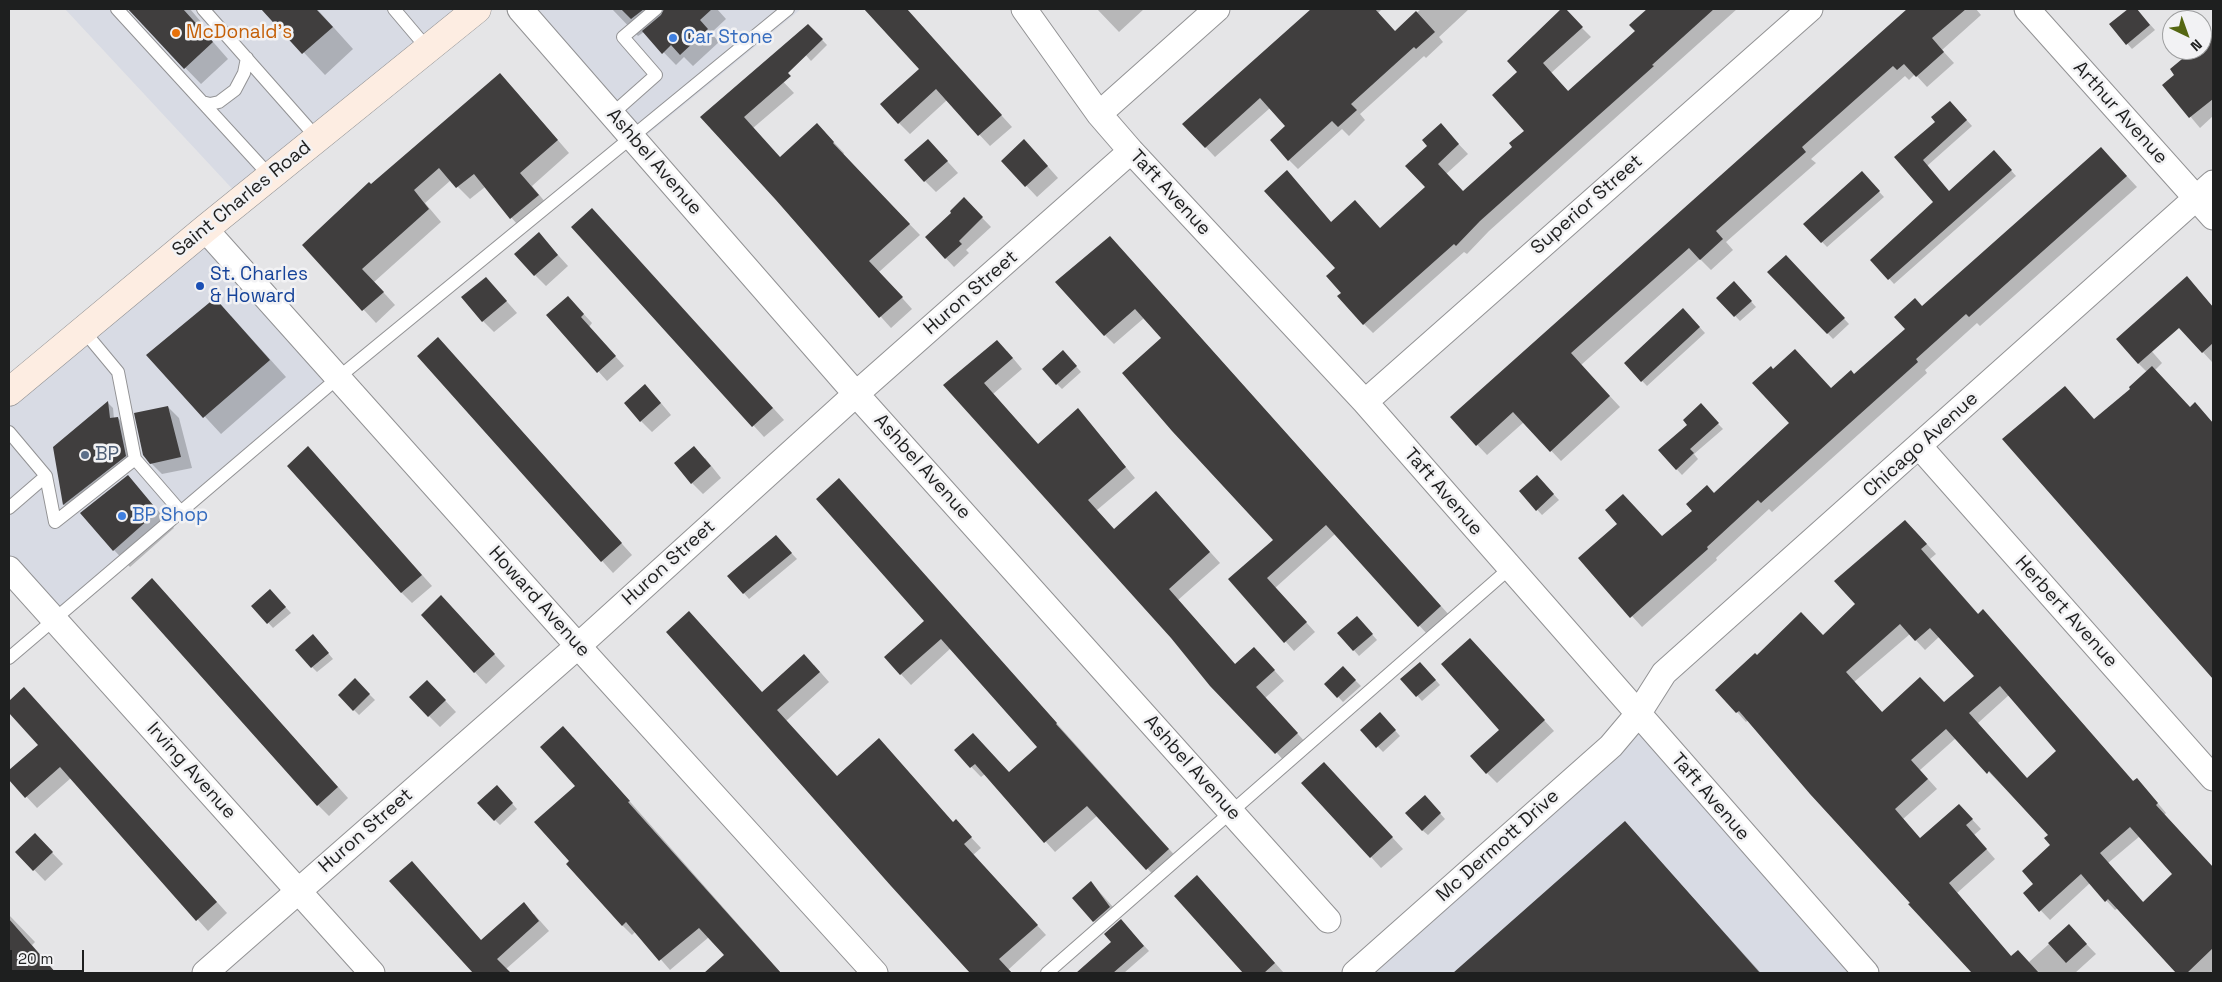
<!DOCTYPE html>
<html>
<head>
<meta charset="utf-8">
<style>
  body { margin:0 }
  #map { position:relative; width:2222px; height:982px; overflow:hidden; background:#e5e5e7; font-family:"Space Grotesk",sans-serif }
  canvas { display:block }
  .frame { position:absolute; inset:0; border:10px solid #1e1f1f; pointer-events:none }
  .north { position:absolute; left:2162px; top:10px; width:50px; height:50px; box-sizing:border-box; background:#f2f2f4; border:1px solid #9d9e9f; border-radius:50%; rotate:138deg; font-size:14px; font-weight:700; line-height:20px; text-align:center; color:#1e1f1f }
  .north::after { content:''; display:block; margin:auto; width:18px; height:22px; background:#556712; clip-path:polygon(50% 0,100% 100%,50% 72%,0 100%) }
  .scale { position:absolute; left:10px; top:950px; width:74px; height:22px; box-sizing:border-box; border:2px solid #1e1f1f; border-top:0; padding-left:6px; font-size:15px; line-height:18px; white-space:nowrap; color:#1e1f1f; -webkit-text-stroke:4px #f2f2f4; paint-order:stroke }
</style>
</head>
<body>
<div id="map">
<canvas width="2222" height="982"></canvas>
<div class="frame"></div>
<div class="north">N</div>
<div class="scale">20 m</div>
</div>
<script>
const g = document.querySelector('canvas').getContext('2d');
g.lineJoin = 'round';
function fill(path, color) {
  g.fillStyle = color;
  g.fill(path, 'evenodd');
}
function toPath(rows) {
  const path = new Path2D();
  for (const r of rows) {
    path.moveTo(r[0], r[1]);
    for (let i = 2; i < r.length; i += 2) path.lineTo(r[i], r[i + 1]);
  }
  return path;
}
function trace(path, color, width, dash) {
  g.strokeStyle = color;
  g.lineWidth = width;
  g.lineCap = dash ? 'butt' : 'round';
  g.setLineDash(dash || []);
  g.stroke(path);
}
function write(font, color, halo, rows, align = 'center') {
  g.font = font + ' "Space Grotesk",sans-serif';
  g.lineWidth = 5;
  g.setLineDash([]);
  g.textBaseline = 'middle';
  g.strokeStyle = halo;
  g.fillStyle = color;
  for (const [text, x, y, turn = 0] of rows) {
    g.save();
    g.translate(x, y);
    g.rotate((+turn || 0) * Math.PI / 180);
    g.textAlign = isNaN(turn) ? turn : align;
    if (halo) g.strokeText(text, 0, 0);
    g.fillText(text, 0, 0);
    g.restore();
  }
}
fill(toPath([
  [65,9,467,9,238,195],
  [511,9,801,9,631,148],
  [204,239,337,388,63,619,9,558,9,401],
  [1638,727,1855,973,1368,973]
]), '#d8dbe4');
fill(toPath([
  [128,9,190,9,202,23,200,27,228,59,201,84],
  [263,9,317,9,353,49,325,75],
  [612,9,717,9,726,19,711,33,719,42,693,66,684,57,676,65,644,32,638,36],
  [866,9,905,9,1012,127,990,146,947,100,910,134,899,123,921,69],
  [1097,9,1144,9,1119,32],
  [1313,9,1382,9,1378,13,1395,32,1421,9,1469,9,1439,37,1443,42,1426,58,1424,56,1360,114,1365,120,1349,136,1342,129,1298,169,1289,160,1287,126,1270,108,1215,157,1184,124],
  [1563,9,1591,37,1551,73,1569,92,1637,31,1646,11,1644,9,1737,9,1489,231,1467,254,1464,252,1373,333,1364,324,1343,293,1337,268,1287,172,1332,223,1380,229,1426,188,1450,135,1468,154,1446,174,1463,193,1514,147,1525,131,1519,73,1547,23],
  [1910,9,1976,9,1981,15,1942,50,1954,63,1927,87,1915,74,1909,80,1905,76,1811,159,1816,163,1726,242,1733,250,1711,270,1700,259,1581,365,1620,407,1561,461,1524,422,1487,455,1451,417],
  [2130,9,2136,9,2155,30,2132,49,2111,25],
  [808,25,827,45,811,61,792,39],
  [2213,32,2213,116,2200,128,2164,85,2176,75,2195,50,2202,50,2202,42],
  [775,73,794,93,753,128,780,158,827,135,844,153,843,155,920,235,879,272,912,309,891,328,702,118],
  [512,87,569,153,532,186,550,208,523,231,485,187,470,199,451,180,425,203,441,222,374,282,395,305,376,323,304,245,371,186],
  [1955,107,1972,126,1927,166,1949,192,1999,157,2016,176,1894,284,1872,260,1935,202,1896,157],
  [939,152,958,173,936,192,925,181],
  [1035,152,1058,178,1037,197,1003,161],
  [2111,159,2137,187,1980,326,1977,323,1925,370,1927,373,1772,512,1769,509,1716,558,1717,560,1642,627,1580,559,1663,538,1831,389,1854,376,1906,329,1922,307],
  [1862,173,1884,197,1827,247,1805,224],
  [964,199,991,227,966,250,969,253,954,267,926,237,953,213],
  [603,220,784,420,764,437,573,227],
  [1110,237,1450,616,1428,635,1335,534,1275,588,1315,632,1294,651,1230,579,1275,540,1162,338,1144,318,1114,344,1105,335],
  [549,245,568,266,546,286,535,275],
  [1786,257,1849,324,1833,339,1769,272],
  [486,278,517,313,494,332,483,321],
  [1739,288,1756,307,1740,321,1718,298],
  [2196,288,2213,307,2212,362,2158,303],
  [568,297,592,323,589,327,624,366,607,381,548,315],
  [1683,309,1705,333,1647,386,1625,363],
  [231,316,286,377,221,434,148,355],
  [438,338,632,555,613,573,419,356],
  [2141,339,2162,363,2155,370,2190,408,2195,404,2213,423,2213,676,2004,440,2094,420,2132,389,2147,372,2138,363],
  [1007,351,1022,369,993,394,1039,445,1078,410,1135,478,1097,510,1115,530,1166,503,1220,563,1178,600,1236,665,1264,659,1284,681,1265,698,1307,744,1286,763,945,385],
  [1068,357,1081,372,1062,389,1057,384],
  [656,397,671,415,652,432,641,421],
  [108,403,113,408,114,419,118,418,123,423,131,461,69,510,64,505,54,447],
  [1700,405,1723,429,1694,454,1698,459,1682,475,1660,451,1689,425],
  [168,407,179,418,192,468,162,474,151,463],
  [705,458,721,478,703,494,692,483],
  [319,459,432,586,412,603,401,592],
  [127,477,174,528,130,567,114,550],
  [839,480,1178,859,1157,879,1098,815,1055,852,985,774,981,777,956,751,1009,773,1039,747,951,648,911,685,886,658,926,621],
  [1542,482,1559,500,1542,515,1520,491],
  [1915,531,1936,554,1930,559,1979,615,1992,620,2134,782,2146,789,2166,813,2164,815,2213,869,2213,973,2178,973,2118,908,2115,910,2090,883,2050,920,2025,894,2035,884,2052,846,2050,835,1956,738,1920,770,1937,789,1903,819,1921,840,1968,815,1981,829,1974,835,1995,859,1957,893,2012,957,2029,962,2069,926,2096,954,2075,973,1972,973,1748,720,1746,722,1737,712,1757,657,1823,637,1856,604],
  [1910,634,1925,650,1940,636,1975,676,1944,704,1883,713,1854,682],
  [2009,695,2058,751,2027,779,1978,723],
  [2140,836,2174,874,2144,903,2108,863],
  [781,542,797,559,749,599,729,576],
  [163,591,348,798,329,816,318,805],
  [275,596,291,613,273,628,253,606],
  [452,608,505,666,486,684,422,615],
  [1362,623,1377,640,1359,656,1339,633],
  [668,632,762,693,814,665,829,682,786,721,837,777,953,823,965,831,981,848,973,855,1046,935,1008,970,1011,973,972,973],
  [318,641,333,659,317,672,312,667],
  [1480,650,1554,731,1497,783,1487,773,1501,730],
  [1425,668,1440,685,1422,701,1402,679],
  [1348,673,1361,686,1343,702,1326,684],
  [355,680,375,700,359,715,339,695],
  [24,689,227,913,208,931,71,778,37,808,9,778,9,771,40,745,9,711,9,703],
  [438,693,456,712,440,727,429,716],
  [1385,719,1400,736,1383,752,1362,730],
  [573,737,781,973,706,973,726,956,709,937,670,970,636,931,632,935,622,925,571,861,576,786],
  [1335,775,1403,849,1381,868,1371,857],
  [502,792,517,809,500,825,495,820],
  [1430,802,1445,819,1428,835,1422,830],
  [1625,823,1761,973,1455,973],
  [35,835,63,864,45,881,17,852],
  [391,881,482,942,534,914,549,931,506,969,510,973,474,973],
  [1096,888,1113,907,1099,926,1094,921],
  [1208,888,1284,973,1244,973,1175,896],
  [9,915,35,942,32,945,56,973,9,973],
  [1126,926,1149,951,1124,973,1080,973,1113,942]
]), '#0003');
fill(toPath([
  [128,9,183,9,213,42,184,69],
  [261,9,316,9,333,27,302,54],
  [621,9,644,9,631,19],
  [664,9,712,9,700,20,708,29,680,55,671,45,662,54,642,31,661,15],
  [864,9,907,9,1002,115,978,136,936,89,898,124,880,104,919,69],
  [1311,9,1375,9,1395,31,1416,11,1435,32,1416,49,1414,47,1351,104,1357,110,1338,127,1332,121,1288,161,1270,140,1285,126,1260,98,1205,148,1182,124],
  [1561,9,1566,9,1583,27,1543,63,1568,91,1635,31,1629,25,1647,9,1714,9,1652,65,1654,66,1480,221,1456,246,1454,244,1363,325,1337,296,1341,293,1326,276,1335,268,1264,191,1287,170,1331,222,1355,200,1380,228,1425,187,1405,166,1427,146,1422,140,1441,123,1459,144,1438,164,1463,191,1512,147,1509,143,1524,131,1492,95,1517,72,1507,61],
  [1907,9,1966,9,1932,38,1944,52,1916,77,1904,64,1897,70,1893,66,1802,147,1806,152,1716,231,1723,239,1700,260,1689,248,1571,353,1610,396,1550,452,1513,412,1476,446,1450,417],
  [2128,9,2137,9,2150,25,2126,45,2109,24],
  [808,24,823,39,788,73,791,76,744,117,780,157,817,123,834,142,833,143,910,224,869,261,903,297,879,318,776,200,700,117],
  [2213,34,2213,99,2189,118,2162,85,2174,75,2170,69,2193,50,2202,50,2202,43],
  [500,73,558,140,520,173,539,195,510,219,474,174,456,188,439,168,414,190,429,209,362,269,384,292,362,311,302,245,369,182,371,184],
  [1950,101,1967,120,1923,160,1949,191,1994,150,2012,170,1888,280,1870,260,1933,202,1894,157,1935,122,1931,117],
  [928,139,948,161,924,182,904,160],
  [1024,139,1048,166,1025,187,1001,161],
  [2101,147,2127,176,1969,317,1966,314,1916,359,1918,362,1761,503,1758,500,1707,547,1708,549,1630,618,1578,558,1617,524,1605,510,1623,494,1662,536,1692,511,1686,504,1707,485,1714,493,1789,423,1752,383,1771,366,1773,369,1795,349,1831,388,1851,370,1854,374,1905,329,1894,317,1915,298,1922,306],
  [1862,171,1880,191,1821,243,1803,224],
  [964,197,983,217,959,241,962,244,945,259,925,237,951,213,950,211],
  [592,208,773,408,752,427,571,227],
  [539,232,558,255,534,276,514,254],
  [1110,236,1441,606,1418,627,1326,525,1267,578,1307,622,1284,643,1228,579,1273,540,1172,431,1122,373,1161,338,1135,309,1104,336,1055,282],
  [1786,255,1845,318,1827,334,1767,272],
  [2187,276,2213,307,2213,343,2202,353,2179,328,2138,364,2116,339],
  [486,277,507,301,482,322,461,297],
  [1734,281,1752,301,1734,317,1716,298],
  [568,296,584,314,581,317,616,356,597,373,546,315],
  [215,298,270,360,203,418,146,355],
  [1683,308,1700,327,1641,382,1624,363],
  [438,337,622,543,601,562,417,356],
  [997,340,1013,358,984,383,1038,444,1078,408,1126,467,1088,500,1114,529,1156,491,1210,552,1169,589,1235,664,1254,647,1275,670,1256,687,1298,733,1275,754,1210,686,1171,638,943,385],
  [1063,350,1077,366,1056,385,1042,369],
  [2152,366,2190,407,2195,402,2213,423,2213,679,2002,439,2065,386,2094,419,2130,389,2129,387],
  [645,384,661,403,640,422,624,403],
  [108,401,110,418,118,417,126,456,63,505,53,447],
  [1701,403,1719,423,1690,449,1694,453,1676,470,1658,450,1687,425,1683,420],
  [168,406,181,457,150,464,143,455,134,413],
  [308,446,422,575,401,593,287,466],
  [694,446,711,466,691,484,674,463],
  [128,475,158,511,113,551,80,513],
  [1537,475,1554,494,1536,511,1519,491],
  [839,478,1057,723,1056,724,1169,849,1146,870,1087,806,1044,843,975,764,970,768,954,750,973,733,1009,772,1037,747,941,639,900,675,884,657,924,621,816,499],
  [1905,520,1927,544,1921,549,1978,614,1983,609,2133,781,2137,778,2158,803,2156,805,2213,867,2213,948,2187,973,2176,973,2108,899,2105,902,2081,874,2039,912,2023,893,2033,884,2022,871,2050,845,2044,838,2048,835,1989,771,1987,774,1946,729,1911,760,1928,779,1895,809,1920,838,1959,804,1973,819,1966,825,1987,849,1949,883,2011,956,2018,950,2039,973,1972,973,1908,904,1910,903,1810,794,1739,711,1736,713,1715,690,1755,653,1757,655,1801,612,1823,635,1855,604,1834,581],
  [1900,624,1915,641,1930,628,1974,676,1944,702,1920,677,1882,712,1846,672],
  [2000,686,2056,751,2027,778,1969,713],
  [2130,827,2172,874,2143,902,2100,853],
  [776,535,792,553,743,594,727,576],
  [152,578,338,787,317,806,131,598],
  [270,589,286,607,267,624,251,606],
  [441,595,495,654,474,673,421,615],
  [689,611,762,692,804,654,820,672,777,710,837,776,879,738,953,822,956,819,972,837,964,844,1038,925,999,959,1012,973,970,973,891,886,666,632],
  [1357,616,1373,634,1353,651,1337,633],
  [313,634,329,653,311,668,295,650],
  [1470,638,1545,720,1486,774,1470,756,1499,730,1441,664],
  [1420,662,1436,680,1416,697,1400,679],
  [1343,666,1356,680,1337,698,1324,684],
  [355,678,370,694,353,711,338,695],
  [427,680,446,700,428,717,409,697],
  [24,687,217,902,196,921,60,767,25,798,9,780,9,770,38,745,9,713,9,701],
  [1380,712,1396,730,1376,748,1360,730],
  [563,726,630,801,628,802,781,973,704,973,724,955,699,928,659,961,626,922,622,926,566,864,569,861,534,822,575,786,540,747],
  [1324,762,1393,837,1370,858,1301,783],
  [497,785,513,803,494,821,477,803],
  [1425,795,1441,813,1422,831,1405,813],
  [1625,821,1760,973,1453,973],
  [35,833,53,852,33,871,15,852],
  [412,861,481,940,524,902,539,921,497,959,511,973,473,973,389,881],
  [1197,875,1275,963,1264,973,1243,973,1174,896],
  [1091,881,1110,907,1093,922,1072,898],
  [9,919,56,973,9,973],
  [1121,919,1144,946,1113,973,1076,973,1111,942,1104,934],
  [2069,924,2087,944,2066,963,2048,943]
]), '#403e3e');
const service = toPath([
  [117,9,270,176],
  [203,9,317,138],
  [394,9,427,48],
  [202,102,210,104,219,102,235,90,244,73,247,58],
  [612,114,656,75,623,37,656,9],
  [9,432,46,476,9,508],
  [135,459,181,512],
  [46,476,55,522,135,459,118,372,83,330],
  [9,658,339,377,788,9],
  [1047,973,1510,568]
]);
const minor = toPath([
  [520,9,856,394,1328,920],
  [1024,9,1099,114,1131,151,1365,402,1866,973],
  [2027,9,2213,217],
  [1099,114,1217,9],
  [205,229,578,646,875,973],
  [1365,402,1810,9],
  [1919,446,2213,778],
  [9,569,372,973],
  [205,973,578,646,856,394,1131,151],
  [1355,973,1611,746,1638,714,1664,673,2213,183]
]);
const secondary = toPath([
  [9,392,205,229,477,9]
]);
trace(service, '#929294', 14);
trace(minor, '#929294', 27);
trace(secondary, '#929294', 29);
trace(service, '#fff', 12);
trace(minor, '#fff', 25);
trace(secondary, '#fdede2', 28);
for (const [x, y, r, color] of [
  [176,33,5,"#e8710a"],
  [673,38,5,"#3f7fe0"],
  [200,286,5,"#1a4fb4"],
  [85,455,5,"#5c6f8a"],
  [122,516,5,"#3f7fe0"]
]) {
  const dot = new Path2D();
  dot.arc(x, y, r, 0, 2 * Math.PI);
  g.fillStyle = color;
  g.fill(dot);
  trace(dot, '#f2f2f4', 2);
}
write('19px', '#c56008', '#f2f2f4', [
  ["McDonald's",186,33]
], 'left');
write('19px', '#366cbe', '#f2f2f4', [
  ["Car Stone",683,38],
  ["BP Shop",132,516]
], 'left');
write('19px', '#1e1f1f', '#f2f2f4', [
  ["Arthur Avenue",2120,113,48],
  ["Ashbel Avenue",654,162,49],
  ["Taft Avenue",1170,193,47],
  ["Saint Charles Road",242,199,-39],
  ["Superior Street",1587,205,-41],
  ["Huron Street",971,293,-41],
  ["Chicago Avenue",1921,445,-42],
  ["Ashbel Avenue",922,467,48],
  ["Taft Avenue",1443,492,49],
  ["Huron Street",669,563,-42],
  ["Howard Avenue",539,602,48],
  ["Herbert Avenue",2066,612,48],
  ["Ashbel Avenue",1192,768,48],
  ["Irving Avenue",191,771,48],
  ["Taft Avenue",1710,797,49],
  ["Huron Street",366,831,-41],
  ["Mc Dermott Drive",1498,846,-42]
]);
write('19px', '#164399', '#f2f2f4', [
  ["St. Charles",210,275],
  ["& Howard",210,297]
], 'left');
write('19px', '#4e5e75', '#f2f2f4', [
  ["BP",95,455]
], 'left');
</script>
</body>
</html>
